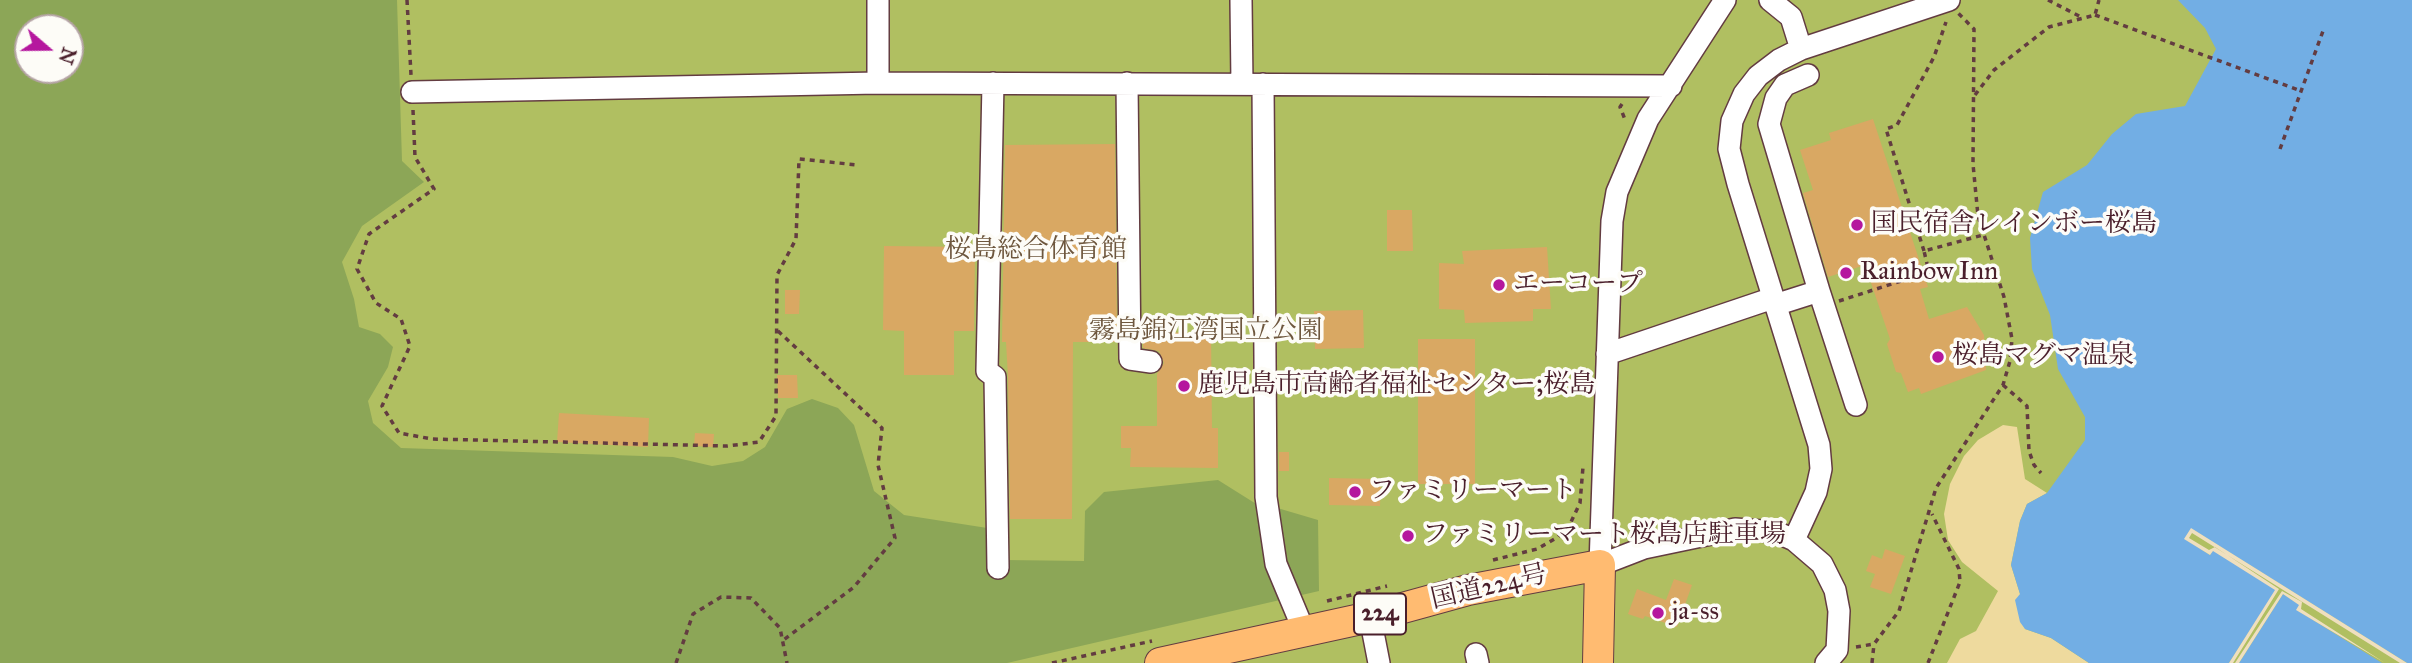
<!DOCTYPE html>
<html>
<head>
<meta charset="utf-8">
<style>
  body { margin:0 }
  #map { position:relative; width:2412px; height:663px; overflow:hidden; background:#efdfbf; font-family:"IM FELL Great Primer",serif }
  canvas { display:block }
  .north { position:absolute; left:14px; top:14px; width:70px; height:70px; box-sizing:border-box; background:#fdfcf7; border:2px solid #b5a4a5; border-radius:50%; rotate:110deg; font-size:19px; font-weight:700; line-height:28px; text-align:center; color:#4a1f2b }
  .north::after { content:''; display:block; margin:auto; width:24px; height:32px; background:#b5179e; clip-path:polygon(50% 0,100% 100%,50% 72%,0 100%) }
</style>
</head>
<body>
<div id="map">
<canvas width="2412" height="663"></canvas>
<div class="north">N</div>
</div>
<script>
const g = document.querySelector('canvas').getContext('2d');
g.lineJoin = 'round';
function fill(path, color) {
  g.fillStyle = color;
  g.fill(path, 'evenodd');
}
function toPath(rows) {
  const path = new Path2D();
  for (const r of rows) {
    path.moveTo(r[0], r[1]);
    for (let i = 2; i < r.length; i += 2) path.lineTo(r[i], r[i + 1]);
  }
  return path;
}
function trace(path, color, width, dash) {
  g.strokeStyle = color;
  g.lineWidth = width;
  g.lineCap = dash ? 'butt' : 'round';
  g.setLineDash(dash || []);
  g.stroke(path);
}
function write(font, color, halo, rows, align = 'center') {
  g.font = font + ' "IM FELL Great Primer","Noto Serif JP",serif';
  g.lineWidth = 7;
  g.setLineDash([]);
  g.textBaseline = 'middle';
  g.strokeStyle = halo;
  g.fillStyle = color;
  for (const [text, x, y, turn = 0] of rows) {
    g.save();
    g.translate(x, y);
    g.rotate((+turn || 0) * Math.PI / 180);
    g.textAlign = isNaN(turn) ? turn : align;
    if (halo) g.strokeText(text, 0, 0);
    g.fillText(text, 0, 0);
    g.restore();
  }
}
fill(toPath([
  [0,0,2412,0,2412,663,0,663],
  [28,28,70,28,70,70,28,70]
]), '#b0bf61');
fill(toPath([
  [0,0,397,0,402,161,424,182,362,226,342,262,354,299,359,327,380,334,393,347,388,367,368,401,373,423,401,448,673,457,712,466,743,461,765,447,787,409,812,399,838,408,854,425,874,491,904,515,1000,530,1005,560,1084,561,1085,511,1104,492,1218,480,1261,507,1274,507,1318,520,1319,591,1007,663,0,663],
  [28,28,70,28,70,70,28,70]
]), '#8ca657');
fill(toPath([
  [2003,425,2017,427,2025,479,2047,493,2027,504,2020,521,2011,565,2020,594,2025,629,2051,638,2089,663,1947,663,1960,639,1976,631,1998,591,1962,562,1948,540,1944,514,1950,484,1964,456,1978,440]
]), '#eeda9e');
fill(toPath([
  [2178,0,2412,0,2412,663,2407,663,2192,529,2185,539,2210,555,2213,550,2276,590,2229,663,2089,663,2051,638,2025,629,2020,622,2015,600,2020,594,2011,565,2020,521,2027,504,2047,493,2085,440,2085,417,2058,369,2050,315,2032,269,2030,238,2043,192,2087,165,2112,134,2136,114,2185,106,2216,49,2205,28],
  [2283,594,2300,605,2297,610,2382,663,2239,663]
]), '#72aee4');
fill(toPath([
  [2191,528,2407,663,2400,663,2192,533,2189,538,2209,550,2215,547,2279,589,2233,663,2229,663,2275,590,2213,551,2210,555,2184,539],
  [2282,591,2302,602,2301,609,2385,663,2296,610,2299,605,2283,594,2239,663,2235,663]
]), '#efdfbf');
fill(toPath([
  [1873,119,1928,287,1920,289,1929,319,1967,307,1984,335,1986,370,1921,394,1919,388,1908,392,1901,373,1896,372,1887,344,1890,339,1865,265,1828,277,1803,193,1813,190,1800,150,1831,140,1829,133],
  [1115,144,1117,342,1073,342,1072,519,1010,519,1008,377,1006,342,1002,342,1005,145],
  [1387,210,1412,210,1413,251,1387,251],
  [884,246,975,247,974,331,954,331,954,375,904,375,904,331,883,330],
  [1547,247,1551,309,1533,309,1533,321,1465,323,1464,310,1439,309,1439,263,1464,264,1462,251],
  [785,290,800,290,799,314,785,314],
  [1363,310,1364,348,1315,349,1314,311],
  [1143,332,1211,333,1212,428,1218,428,1218,468,1130,467,1131,448,1121,448,1121,426,1157,426,1157,374,1164,363,1159,351,1143,348],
  [1418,339,1475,339,1475,484,1418,484],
  [777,375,797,375,798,398,778,398],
  [559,413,649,418,648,447,557,442],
  [695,433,714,434,713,447,694,446],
  [1279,452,1289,452,1289,471,1279,471],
  [1329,478,1381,479,1380,506,1329,505],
  [1885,549,1905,556,1891,594,1870,587,1875,574,1866,571,1872,555,1882,559],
  [1674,579,1692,585,1677,627,1645,616,1643,619,1628,614,1637,589,1666,600]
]), '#d9a863');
const minor = toPath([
  [1241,0,1242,84],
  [1725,0,1648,119,1617,192,1612,221,1600,565,1644,548,1735,529,1776,532,1794,540,1822,564,1835,590,1839,611,1837,650,1826,663],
  [1770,0,1791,17,1801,49],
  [1808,75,1785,85,1776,98,1769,124,1819,291],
  [878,83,878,0],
  [993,83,987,371,995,377,998,568],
  [1127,83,1130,359,1151,362],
  [1263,84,1266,497,1276,564,1304,631],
  [412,92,878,83,1671,86],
  [1775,305,1819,291,1856,405],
  [1607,354,1773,298],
  [1794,540,1816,492,1821,469,1819,445,1738,184,1729,149,1732,121,1744,94,1758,76,1779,60,1801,49,1949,0],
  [1370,617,1379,663],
  [1476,654,1478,663]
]);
const highway = toPath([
  [1160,663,1370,617,1468,590,1600,565,1598,663]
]);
trace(minor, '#633c41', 24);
trace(highway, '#633c41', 32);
trace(toPath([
  [407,0,411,75],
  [2048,0,2083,18],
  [2095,15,2301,91],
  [1975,95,1994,70,2049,27,2095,15,2099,0],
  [1622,104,1620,107,1626,122],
  [413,110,415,157,434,189,369,234,357,269,376,303,401,319,410,346,382,406,399,433,432,439,727,446,759,442,776,416,777,275,796,239,799,159,858,165],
  [2280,149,2323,31],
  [1924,251,1886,129,1897,125,1934,57,1946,22],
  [1839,301,1929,272,1924,251,1983,235],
  [778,331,882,428,878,465,895,538,854,587,782,641],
  [2003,385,2027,406,2029,451,2034,465,2041,473],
  [1493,560,1537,549,1558,537,1570,524,1580,503,1583,467],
  [1327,601,1387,586],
  [1856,647,1874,644,1899,611,1936,488,2003,385,2010,361,2012,339,2004,297,1978,216,1973,164,1974,29,1958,13],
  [676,663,693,614,721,597,751,598,780,628,787,663],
  [1052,663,1152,641],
  [1872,663,1874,644],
  [1928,663,1960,582,1959,569,1932,514]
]), '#633c41', 3.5, [5, 5]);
trace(minor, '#fff', 21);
trace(highway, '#ffbb71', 30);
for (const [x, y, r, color] of [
  [1857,225,7,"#b5179e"],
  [1846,273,7,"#b5179e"],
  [1499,285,7,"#b5179e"],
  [1938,357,7,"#b5179e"],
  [1184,386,7,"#b5179e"],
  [1355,492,7,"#b5179e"],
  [1408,536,7,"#b5179e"],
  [1658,613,7,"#b5179e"]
]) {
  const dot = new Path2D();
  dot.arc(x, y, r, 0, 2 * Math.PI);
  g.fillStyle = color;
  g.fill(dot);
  trace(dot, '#fdfcf7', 2.5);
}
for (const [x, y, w] of [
  [1380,614,52]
]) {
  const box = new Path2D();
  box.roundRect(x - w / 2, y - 20.5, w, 41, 5);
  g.fillStyle = '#fdfcf7';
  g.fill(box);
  trace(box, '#4a1f2b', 2);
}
write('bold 24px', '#4a1f2b', null, [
  ["224",1380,614]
]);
write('26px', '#4a1f2b', '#fdfcf7', [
  ["国民宿舎レインボー桜島",1871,225],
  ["Rainbow Inn",1860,273],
  ["エーコープ",1513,285],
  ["桜島マグマ温泉",1952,357],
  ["鹿児島市高齢者福祉センター;桜島",1198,386],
  ["ファミリーマート",1369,492],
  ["ファミリーマート桜島店駐車場",1422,536],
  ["ja-ss",1672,613]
], 'left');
write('26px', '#6e573e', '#fdfcf7', [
  ["桜島総合体育館",1036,251],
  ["霧島錦江湾国立公園",1206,332]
]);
write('26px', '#4a1f2b', '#fdfcf7', [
  ["国道224号",1489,588,-13]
]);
</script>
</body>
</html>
